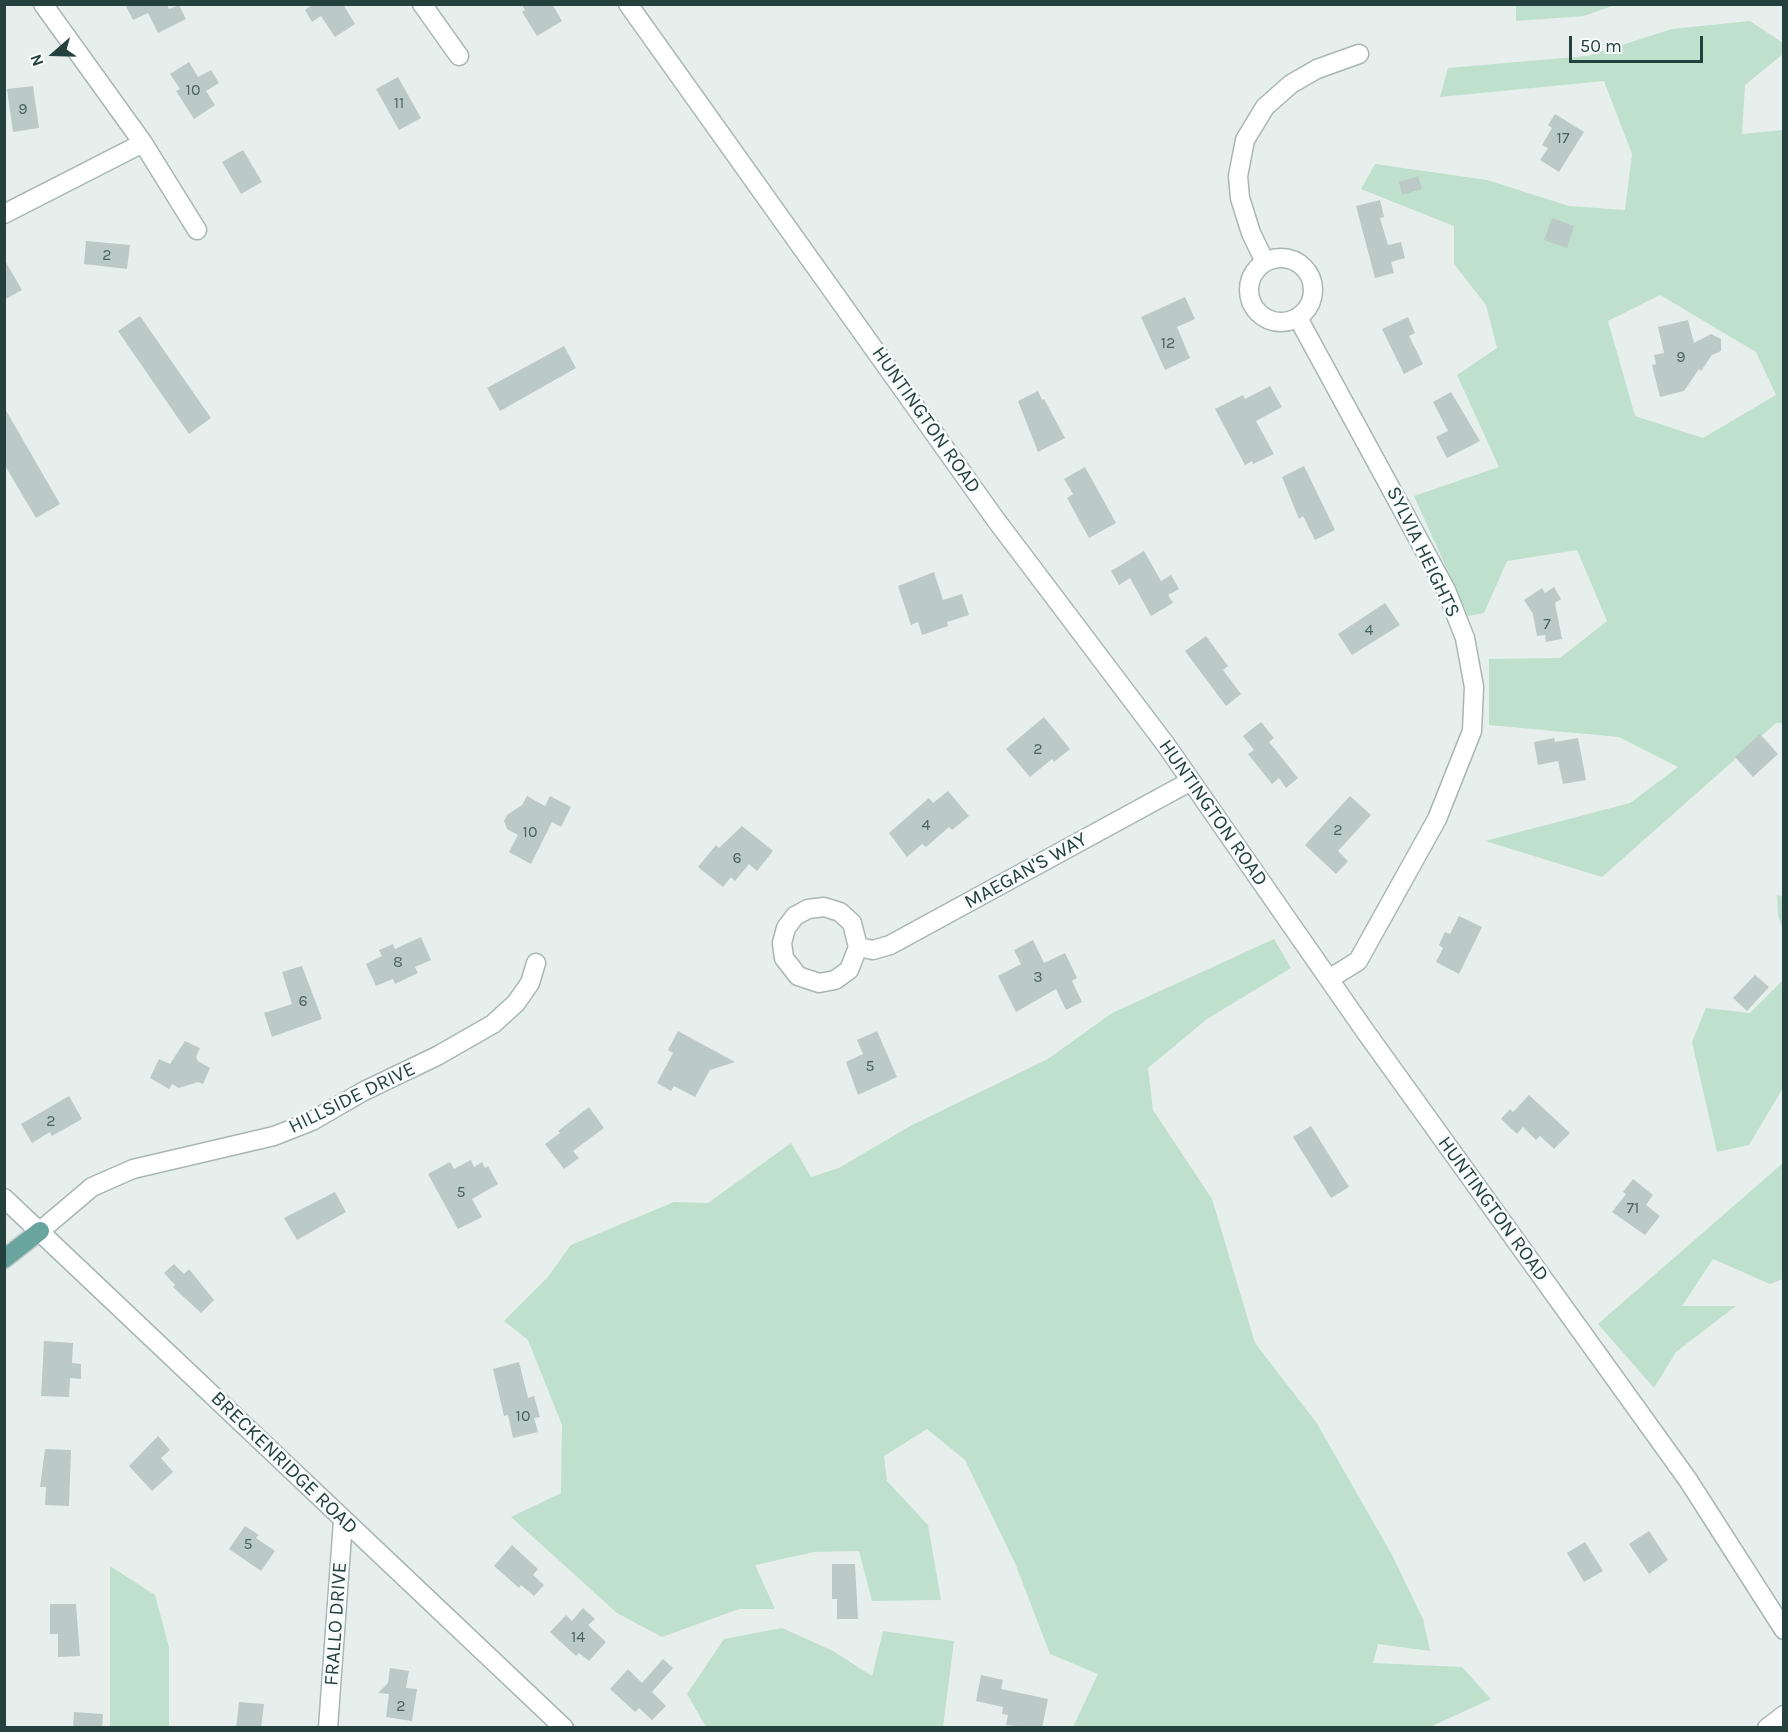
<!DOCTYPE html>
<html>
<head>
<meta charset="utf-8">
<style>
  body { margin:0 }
  #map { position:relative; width:1788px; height:1732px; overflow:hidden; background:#e6efec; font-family:Karla,sans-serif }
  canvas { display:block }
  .frame { position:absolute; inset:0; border:6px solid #24413e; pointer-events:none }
  .north { position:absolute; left:24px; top:24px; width:60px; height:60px; -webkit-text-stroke:4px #f7fbfa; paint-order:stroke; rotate:250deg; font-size:16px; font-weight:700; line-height:24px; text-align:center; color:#24413e }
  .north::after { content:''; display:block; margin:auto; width:21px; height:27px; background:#24413e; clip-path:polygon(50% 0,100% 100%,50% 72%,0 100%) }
  .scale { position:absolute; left:1569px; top:36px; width:134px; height:27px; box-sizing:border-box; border:3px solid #24413e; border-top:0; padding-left:8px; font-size:18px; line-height:21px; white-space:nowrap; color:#24413e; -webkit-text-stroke:4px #f7fbfa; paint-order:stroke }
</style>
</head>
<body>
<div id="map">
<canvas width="1788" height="1732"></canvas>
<div class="frame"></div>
<div class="north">N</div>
<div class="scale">50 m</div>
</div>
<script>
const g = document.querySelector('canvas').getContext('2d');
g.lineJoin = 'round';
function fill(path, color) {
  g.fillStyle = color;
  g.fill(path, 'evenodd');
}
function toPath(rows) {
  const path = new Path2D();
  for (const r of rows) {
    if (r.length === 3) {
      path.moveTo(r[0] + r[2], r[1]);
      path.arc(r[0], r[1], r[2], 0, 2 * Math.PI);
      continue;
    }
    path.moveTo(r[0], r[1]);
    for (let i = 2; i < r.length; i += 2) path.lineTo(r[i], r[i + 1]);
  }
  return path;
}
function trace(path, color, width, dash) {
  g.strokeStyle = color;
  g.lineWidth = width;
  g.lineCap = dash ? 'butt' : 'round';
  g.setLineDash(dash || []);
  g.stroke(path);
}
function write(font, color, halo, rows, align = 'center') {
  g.font = font + ' Karla,sans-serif';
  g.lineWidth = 5;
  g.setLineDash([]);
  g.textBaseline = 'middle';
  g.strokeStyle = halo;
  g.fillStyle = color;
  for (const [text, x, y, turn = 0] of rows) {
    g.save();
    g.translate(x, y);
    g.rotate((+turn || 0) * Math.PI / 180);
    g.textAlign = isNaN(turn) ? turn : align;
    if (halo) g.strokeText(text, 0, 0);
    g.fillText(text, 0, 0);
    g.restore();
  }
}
fill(toPath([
  [1516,5,1516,4,1615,5,1584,16,1516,21],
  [1750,21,1783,43,1783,54,1745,85,1742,134,1783,130,1783,723,1776,723,1602,877,1485,841,1630,803,1678,767,1619,737,1489,725,1489,659,1560,658,1607,621,1577,550,1507,561,1484,613,1468,616,1414,496,1499,467,1457,375,1497,348,1486,305,1454,264,1454,226,1361,189,1375,164,1487,180,1569,206,1625,210,1632,154,1604,81,1440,97,1448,68,1587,56,1672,29],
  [1660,295,1756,352,1776,395,1703,438,1635,416,1608,321],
  [1777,895,1783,897,1783,931,1778,915],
  [1274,939,1291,968,1207,1019,1148,1068,1153,1110,1212,1199,1255,1343,1316,1422,1391,1553,1423,1619,1430,1651,1378,1644,1373,1663,1462,1667,1491,1699,1430,1727,1073,1727,1098,1674,1050,1654,1015,1563,965,1460,927,1429,884,1456,887,1481,928,1525,941,1600,872,1601,859,1551,814,1552,755,1565,775,1609,739,1609,662,1637,617,1613,511,1517,561,1493,562,1425,528,1340,504,1321,547,1278,571,1245,674,1202,708,1203,791,1143,811,1177,839,1168,912,1125,1048,1059,1112,1013],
  [1783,980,1783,1088,1749,1145,1717,1152,1692,1042,1706,1008,1750,1013],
  [1783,1163,1783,1279,1770,1284,1713,1259,1682,1306,1736,1306,1676,1352,1654,1388,1598,1324],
  [110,1566,155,1595,169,1647,169,1727,110,1727],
  [782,1628,833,1651,872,1676,883,1631,954,1641,943,1727,706,1727,687,1694,724,1639]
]), '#bfe0cd');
fill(toPath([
  [125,4,167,4,169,9,179,5,186,19,158,33,148,13,133,20],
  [313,4,343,4,355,24,335,37,321,16,312,22,305,10],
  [521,4,552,4,562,21,537,36,522,12,525,10],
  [189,62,198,77,211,70,219,83,206,91,215,105,194,119,176,91,180,89,170,74],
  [398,77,421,118,399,130,376,89],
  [33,86,39,128,13,132,7,89],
  [1555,114,1584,132,1559,172,1540,160,1548,148,1542,145,1552,128,1548,125],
  [243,150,262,182,241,194,222,162],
  [1418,176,1422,189,1402,195,1399,182],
  [1380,200,1384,217,1380,218,1388,245,1401,242,1405,258,1391,262,1394,273,1375,278,1356,206],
  [1552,218,1574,226,1567,248,1544,240],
  [86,241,130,245,127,269,84,264],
  [4,259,22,290,4,300],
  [1185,297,1195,319,1177,327,1190,358,1165,370,1141,317],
  [140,316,211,418,189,434,118,331],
  [1408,317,1415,333,1409,336,1423,364,1404,374,1382,329],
  [1688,320,1694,343,1711,334,1721,339,1721,351,1712,355,1701,371,1699,369,1684,391,1660,397,1652,365,1656,364,1654,355,1664,353,1658,327],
  [564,346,576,368,500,411,487,388],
  [1270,386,1282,407,1256,421,1274,454,1253,464,1252,461,1245,465,1215,409,1243,395,1245,399],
  [1038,391,1042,400,1044,399,1065,438,1038,452,1018,401],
  [1451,392,1480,441,1447,458,1436,437,1448,431,1433,402],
  [4,407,60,504,36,518,4,464],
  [1304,466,1335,530,1315,540,1303,516,1299,519,1282,477],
  [1085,467,1116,523,1089,538,1067,498,1073,494,1064,479],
  [1144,551,1161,581,1171,575,1179,589,1168,595,1173,603,1151,616,1130,578,1119,585,1111,571],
  [934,572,943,600,962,594,969,615,947,622,948,626,922,635,918,622,911,625,898,586],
  [1554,587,1561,599,1555,603,1562,639,1546,642,1545,635,1537,636,1533,614,1524,600,1542,588,1545,593],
  [1385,603,1400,625,1352,655,1338,634],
  [1206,636,1228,666,1223,670,1241,694,1226,706,1185,651],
  [1044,717,1070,749,1054,762,1052,759,1030,777,1006,749],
  [1261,722,1274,738,1269,742,1298,778,1286,788,1279,778,1272,784,1248,754,1254,750,1243,736],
  [1760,734,1778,754,1753,777,1735,757],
  [1554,738,1555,742,1578,738,1586,780,1563,784,1558,761,1538,765,1534,742],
  [948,791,969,816,952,830,949,827,926,847,922,844,907,857,889,833,929,798,933,803],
  [527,796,545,806,550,796,571,807,561,827,552,822,531,864,509,852,518,835,507,829,504,821,507,815,522,805],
  [1350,796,1371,815,1338,851,1348,861,1336,874,1305,845],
  [742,826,773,851,757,871,749,864,735,881,731,877,723,887,698,867,716,845,719,848],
  [1459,916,1482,927,1459,974,1436,962,1443,948,1439,945,1445,932,1450,934],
  [421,937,431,960,415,967,418,973,395,984,393,979,376,986,366,964,382,956,379,950,393,944,395,949],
  [1033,940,1044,963,1065,953,1077,978,1072,981,1082,1002,1066,1010,1056,989,1016,1012,998,976,1021,964,1014,950],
  [302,966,322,1019,272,1037,264,1013,292,1004,282,972],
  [1755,975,1769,987,1747,1011,1733,998],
  [678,1031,735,1062,710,1070,695,1097,674,1086,671,1091,657,1083,673,1053,668,1050],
  [877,1031,897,1077,858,1095,846,1062,863,1054,857,1040],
  [185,1041,200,1048,196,1057,198,1061,210,1068,203,1084,198,1082,179,1088,172,1084,169,1089,150,1078,159,1059,170,1064],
  [1529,1095,1570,1133,1554,1149,1540,1136,1536,1140,1523,1127,1517,1134,1501,1119,1510,1109,1513,1112],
  [69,1096,82,1119,52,1136,50,1132,32,1143,21,1124],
  [589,1107,604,1128,573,1151,579,1158,564,1169,545,1144,560,1133,558,1131],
  [1311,1126,1349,1187,1331,1198,1293,1137],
  [471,1160,474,1167,482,1162,485,1168,488,1166,498,1184,472,1199,482,1217,458,1229,428,1174,450,1162,454,1169],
  [1633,1179,1653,1195,1646,1205,1660,1216,1645,1235,1612,1212,1626,1194,1623,1192],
  [335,1192,346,1212,297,1240,284,1218],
  [174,1264,184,1274,189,1269,214,1300,201,1313,173,1287,175,1285,164,1273],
  [44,1341,73,1343,72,1363,81,1364,81,1379,70,1378,69,1397,41,1396],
  [519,1362,528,1398,534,1396,540,1417,534,1418,538,1432,513,1438,508,1415,504,1416,493,1369],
  [158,1436,170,1450,161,1458,173,1472,152,1491,129,1466],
  [45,1449,71,1450,69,1506,45,1505,46,1487,40,1487],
  [245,1526,259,1535,256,1538,275,1551,261,1571,229,1549],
  [1649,1531,1668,1560,1649,1574,1629,1544],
  [1585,1542,1603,1571,1584,1582,1567,1553],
  [512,1545,538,1569,533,1575,544,1585,534,1596,521,1585,519,1588,494,1566],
  [832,1564,855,1564,858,1619,837,1619,837,1599,832,1599],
  [50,1604,76,1604,80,1656,58,1657,58,1634,50,1634],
  [583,1608,595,1619,588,1625,606,1642,589,1661,579,1653,576,1656,550,1632,566,1615,572,1621],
  [663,1659,673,1668,652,1692,666,1706,652,1720,639,1708,635,1712,610,1689,628,1669,642,1683],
  [390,1668,409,1671,406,1688,417,1689,412,1721,386,1717,389,1694,378,1693,388,1683],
  [981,1675,1003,1680,1001,1689,1048,1699,1042,1728,1006,1725,1008,1715,1002,1714,1003,1707,976,1701],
  [239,1702,264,1704,261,1728,236,1728],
  [74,1712,103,1714,102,1728,73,1728]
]), '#bbcac6');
const minor = toPath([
  [43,4,143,143,197,230],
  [422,4,459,56],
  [628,4,996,520,1166,745,1365,1031,1688,1480,1784,1630],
  [4,214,143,143],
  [1281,290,32],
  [1265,262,1251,233,1240,198,1238,176,1245,140,1265,107,1291,84,1317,69,1359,54],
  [1298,318,1446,590,1465,638,1474,687,1472,731,1437,819,1358,961,1329,979],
  [858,947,852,923,840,912,824,907,808,909,795,916,786,928,782,943,784,958,798,976,819,983,835,980,849,970,858,947,873,950,890,945,1191,781],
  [4,1198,564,1728],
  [40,1231,92,1187,133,1169,274,1136,312,1121,364,1091,437,1056,493,1024,516,1003,530,983,536,963],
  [328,1728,343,1521],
  [1767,1728,1784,1715]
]);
const major = toPath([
  [4,1259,40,1231]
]);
trace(minor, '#a8b7b4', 21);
trace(major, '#c2cac9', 21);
trace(minor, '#fff', 18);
trace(major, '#6aa49f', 18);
write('16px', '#4a6360', null, [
  ["10",193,90],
  ["11",399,103],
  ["9",23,109],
  ["17",1563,138],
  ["2",107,255],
  ["12",1168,343],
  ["9",1681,357],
  ["7",1547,624],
  ["4",1369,630],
  ["2",1038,749],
  ["4",926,825],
  ["2",1338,830],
  ["10",530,832],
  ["6",737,858],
  ["8",398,962],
  ["3",1038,977],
  ["6",303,1001],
  ["5",870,1066],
  ["2",51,1121],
  ["5",461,1192],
  ["71",1633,1208],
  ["10",523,1416],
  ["5",248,1544],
  ["14",578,1637],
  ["2",401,1706]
]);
write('20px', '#24413e', '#f7fbfa', [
  ["HUNTINGTON ROAD",926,420,55],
  ["SYLVIA HEIGHTS",1423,552,64],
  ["HUNTINGTON ROAD",1213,813,55],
  ["MAEGAN'S WAY",1026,871,-29],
  ["HILLSIDE DRIVE",352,1098,-26],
  ["HUNTINGTON ROAD",1493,1209,54],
  ["BRECKENRIDGE ROAD",284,1463,44],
  ["FRALLO DRIVE",336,1624,-86]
]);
</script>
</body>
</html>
